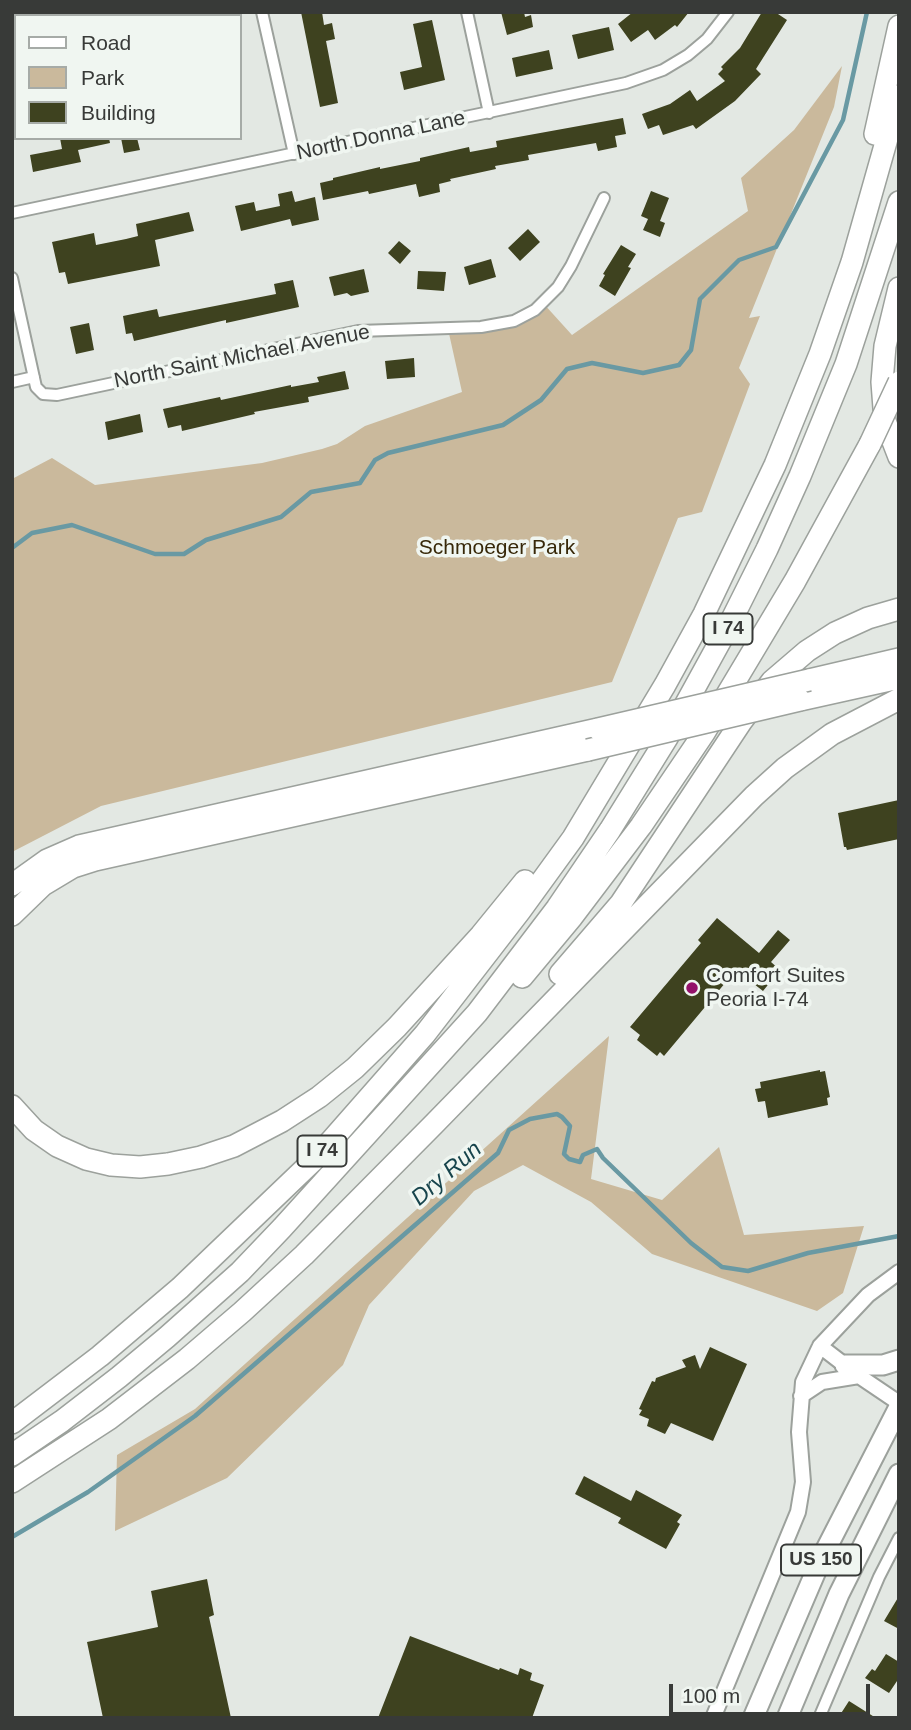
<!DOCTYPE html>
<html>
<head>
<meta charset="utf-8">
<style>
  body { margin:0 }
  #map { position:relative; width:911px; height:1730px; overflow:hidden; background:#e3e8e3; font-family:Helvetica,sans-serif }
  canvas { display:block }
  .frame { position:absolute; inset:0; border:14px solid #383a38; pointer-events:none }
  .legend { position:absolute; left:14px; top:14px; width:228px; height:126px; box-sizing:border-box; background:#f0f6f1; border:2px solid #a6aba7; margin:0; padding:9px 12px; list-style:none; font-size:21px; color:#383a38 }
  .legend li { display:flex; align-items:center; gap:14px; height:35px }
  .legend b { width:35px; border:2px solid #a6aba7 }
  .scale { position:absolute; left:669px; top:1684px; width:201px; height:32px; box-sizing:border-box; border:4px solid #383a38; border-top:0; padding-left:9px; font-size:21px; line-height:24px; white-space:nowrap; color:#383a38; -webkit-text-stroke:5px #f0f6f1; paint-order:stroke }
</style>
</head>
<body>
<div id="map">
<canvas width="911" height="1730"></canvas>
<div class="frame"></div>
<ul class="legend">
<li><b style="height:9px;background:#fff"></b>Road</li>
<li><b style="height:19px;background:#cab99c"></b>Park</li>
<li><b style="height:19px;background:#3e421f"></b>Building</li>
</ul>
<div class="scale">100 m</div>
</div>
<script>
const g = document.querySelector('canvas').getContext('2d');
g.lineJoin = 'round';
function fill(path, color) {
  g.fillStyle = color;
  g.fill(path, 'evenodd');
}
function toPath(rows) {
  const path = new Path2D();
  for (const r of rows) {
    path.moveTo(r[0], r[1]);
    for (let i = 2; i < r.length; i += 2) path.lineTo(r[i], r[i + 1]);
  }
  return path;
}
function trace(path, color, width, dash) {
  g.strokeStyle = color;
  g.lineWidth = width;
  g.lineCap = dash ? 'butt' : 'round';
  g.setLineDash(dash || []);
  g.stroke(path);
}
function write(font, color, halo, rows, align = 'center') {
  g.font = font + ' Helvetica,sans-serif';
  g.lineWidth = 7;
  g.setLineDash([]);
  g.textBaseline = 'middle';
  g.strokeStyle = halo;
  g.fillStyle = color;
  for (const [text, x, y, turn = 0] of rows) {
    g.save();
    g.translate(x, y);
    g.rotate((+turn || 0) * Math.PI / 180);
    g.textAlign = isNaN(turn) ? turn : align;
    if (halo) g.strokeText(text, 0, 0);
    g.fillText(text, 0, 0);
    g.restore();
  }
}
fill(toPath([
  [842,66,834,107,749,318,760,316,739,368,750,384,702,512,678,518,612,682,101,806,12,852,12,479,52,458,95,485,262,463,322,449,337,444,365,426,462,392,448,329,506,323,543,303,572,335,748,211,741,178,794,130],
  [609,1036,591,1179,662,1200,719,1147,744,1235,864,1226,843,1293,817,1311,652,1254,591,1202,523,1165,474,1191,369,1305,343,1365,227,1478,115,1531,117,1455,195,1409]
]), '#cab99c');
trace(toPath([
  [12,548,32,533,72,525,155,554,184,554,206,540,281,517,311,492,360,483,375,460,388,453,503,425,541,400,567,369,592,363,643,373,679,365,691,350,700,299,739,260,776,247,843,120,867,12],
  [12,1537,88,1492,195,1416,498,1153,509,1130,530,1119,557,1114,562,1117,570,1126,564,1154,569,1159,580,1162,583,1155,597,1149,603,1158,691,1243,722,1267,748,1271,808,1253,899,1236]
]), '#6999a3', 4.5);
fill(toPath([
  [301,12,322,12,324,25,332,23,335,39,326,41,338,103,320,107],
  [501,12,524,12,525,17,531,15,533,27,507,35],
  [633,12,689,12,677,27,675,25,655,40,648,30,631,42,618,24],
  [762,12,775,12,787,20,756,69,761,74,735,101,696,129,693,125,663,135,659,125,648,129,642,114,670,104,690,90,697,101,725,81,718,74,723,69,721,67,740,48],
  [432,20,445,80,404,90,400,72,422,67,413,24],
  [609,27,614,50,578,59,572,35],
  [549,50,553,69,516,77,512,58],
  [623,118,626,134,615,136,617,147,598,151,596,143,528,155,529,160,495,166,496,169,450,179,451,181,439,184,440,192,419,197,416,184,369,194,368,191,323,200,320,183,333,180,333,178,380,167,380,169,420,161,420,158,469,147,470,152,497,147,496,141],
  [60,138,109,138,110,143,78,150,81,162,33,172,30,155,62,149],
  [121,138,137,138,140,150,124,153],
  [292,191,295,202,315,197,319,220,292,226,290,219,241,231,235,206,254,202,256,211,280,206,278,194],
  [651,191,669,198,660,221,665,223,660,237,643,230,648,219,641,216],
  [189,212,194,231,155,240,160,266,68,284,65,272,59,273,52,242,94,233,96,245,126,239,138,236,136,224],
  [528,229,540,242,520,261,508,248],
  [399,241,411,251,400,264,388,253],
  [621,245,636,254,628,267,631,268,615,296,599,286,605,275,603,274],
  [491,259,496,277,469,285,464,267],
  [364,269,369,292,351,296,347,293,334,296,329,277],
  [418,271,446,272,444,291,417,289],
  [293,280,299,307,226,323,226,320,134,341,132,333,126,334,123,316,157,309,159,317,276,294,274,284],
  [89,323,94,350,76,354,70,327],
  [414,358,415,377,387,379,385,361],
  [345,371,349,389,308,397,309,402,254,412,255,414,182,431,181,425,168,428,163,409,220,397,221,400,291,385,291,387,319,382,317,377],
  [140,414,143,432,108,440,105,422],
  [899,800,899,839,847,850,846,847,844,847,838,813],
  [717,918,759,953,778,930,790,940,771,962,780,970,763,991,736,970,664,1056,660,1052,657,1056,637,1040,640,1035,630,1027,701,943,698,940],
  [820,1070,820,1072,825,1071,830,1097,827,1098,828,1105,768,1118,765,1101,758,1102,755,1089,761,1088,760,1082],
  [710,1347,747,1364,713,1441,671,1423,665,1434,647,1426,649,1419,639,1415,642,1410,639,1409,652,1381,655,1382,656,1378,686,1367,682,1360,695,1355,700,1369],
  [584,1476,631,1501,636,1490,682,1515,677,1522,680,1524,666,1549,618,1523,621,1518,575,1494],
  [207,1579,214,1615,209,1617,231,1718,103,1718,87,1642,158,1627,151,1591],
  [899,1596,899,1629,884,1621],
  [410,1636,499,1670,500,1668,518,1675,520,1668,532,1673,530,1680,544,1685,532,1718,378,1718],
  [886,1654,899,1662,899,1678,889,1693,865,1678,872,1669,875,1671],
  [849,1701,876,1718,838,1718]
]), '#3e421f');
const minor = toPath([
  [262,12,294,154],
  [467,12,489,113],
  [12,213,626,83,663,70,688,55,707,39,728,12],
  [12,278,36,387,43,394,57,395,358,331,481,327,514,321,535,310,558,287,571,266,604,198],
  [12,382,34,377],
  [819,1718,879,1577,899,1538]
]);
const tertiary = toPath([
  [820,1346,859,1376,899,1403],
  [801,1396,822,1382,859,1376],
  [713,1718,798,1512,803,1482,799,1432,803,1382,820,1346,868,1295,899,1272]
]);
const trunk = toPath([
  [845,1365,883,1365,899,1360],
  [753,1718,822,1557,899,1407],
  [787,1718,839,1594,899,1474]
]);
const motorway = toPath([
  [875,134,899,26],
  [899,288,885,346,882,382,885,421,899,457],
  [809,680,899,659],
  [800,700,899,678],
  [12,885,47,860,79,846,598,729],
  [12,915,43,885,73,867,95,860,588,750],
  [560,974,621,903,741,722,772,681,807,651,835,633,868,618,899,609],
  [522,977,572,917,641,826,704,733,795,581,870,444],
  [12,1106,34,1130,57,1146,86,1159,111,1165,140,1167,168,1164,201,1157,234,1146,282,1121,319,1097,355,1068,397,1027,481,935,525,881],
  [12,1423,100,1356,180,1288,316,1158,425,1034,520,911,573,838,665,685,704,614,775,465,820,354,852,262,899,96],
  [12,1455,62,1421,119,1377,167,1337,240,1272,282,1228,477,1013,557,908,610,830,667,738,728,627,767,549,800,476,846,364,899,202],
  [12,1482,109,1419,187,1359,242,1312,304,1255,434,1124,754,796,785,768,832,734,899,699]
]);
trace(minor, '#9ca19c', 14);
trace(tertiary, '#9ca19c', 18);
trace(trunk, '#9ca19c', 23);
trace(motorway, '#9ca19c', 24);
trace(minor, '#fff', 10);
trace(tertiary, '#fff', 14);
trace(trunk, '#fff', 19);
trace(motorway, '#fff', 21);
const motorwayBridge = toPath([
  [870,444,899,382],
  [598,729,809,680],
  [588,750,800,700]
]);
trace(motorwayBridge, '#9ca19c', 24, []);
trace(motorwayBridge, '#fff', 21);
for (const [x, y, r, color] of [
  [692,988,7,"#94116a"]
]) {
  const dot = new Path2D();
  dot.arc(x, y, r, 0, 2 * Math.PI);
  g.fillStyle = color;
  g.fill(dot);
  trace(dot, '#f0f6f1', 2.5);
}
for (const [x, y, w] of [
  [728,629,49],
  [322,1151,49],
  [821,1560,80]
]) {
  const box = new Path2D();
  box.roundRect(x - w / 2, y - 15.5, w, 31, 5);
  g.fillStyle = '#f0f6f1';
  g.fill(box);
  trace(box, '#383a38', 2);
}
write('bold 19px', '#383a38', null, [
  ["I 74",728,629],
  ["I 74",322,1151],
  ["US 150",821,1560]
]);
write('21px', '#383a38', '#f0f6f1', [
  ["North Donna Lane",381,136,-12],
  ["North Saint Michael Avenue",242,357,-11]
]);
write('21px', '#372809', '#f0f6f1', [
  ["Schmoeger Park",497,548]
]);
write('21px', '#383a38', '#f0f6f1', [
  ["Comfort Suites",706,976],
  ["Peoria I-74",706,1000]
], 'left');
write('italic 23px', '#17444c', '#f0f6f1', [
  ["Dry Run",447,1174,-41]
]);
</script>
</body>
</html>
